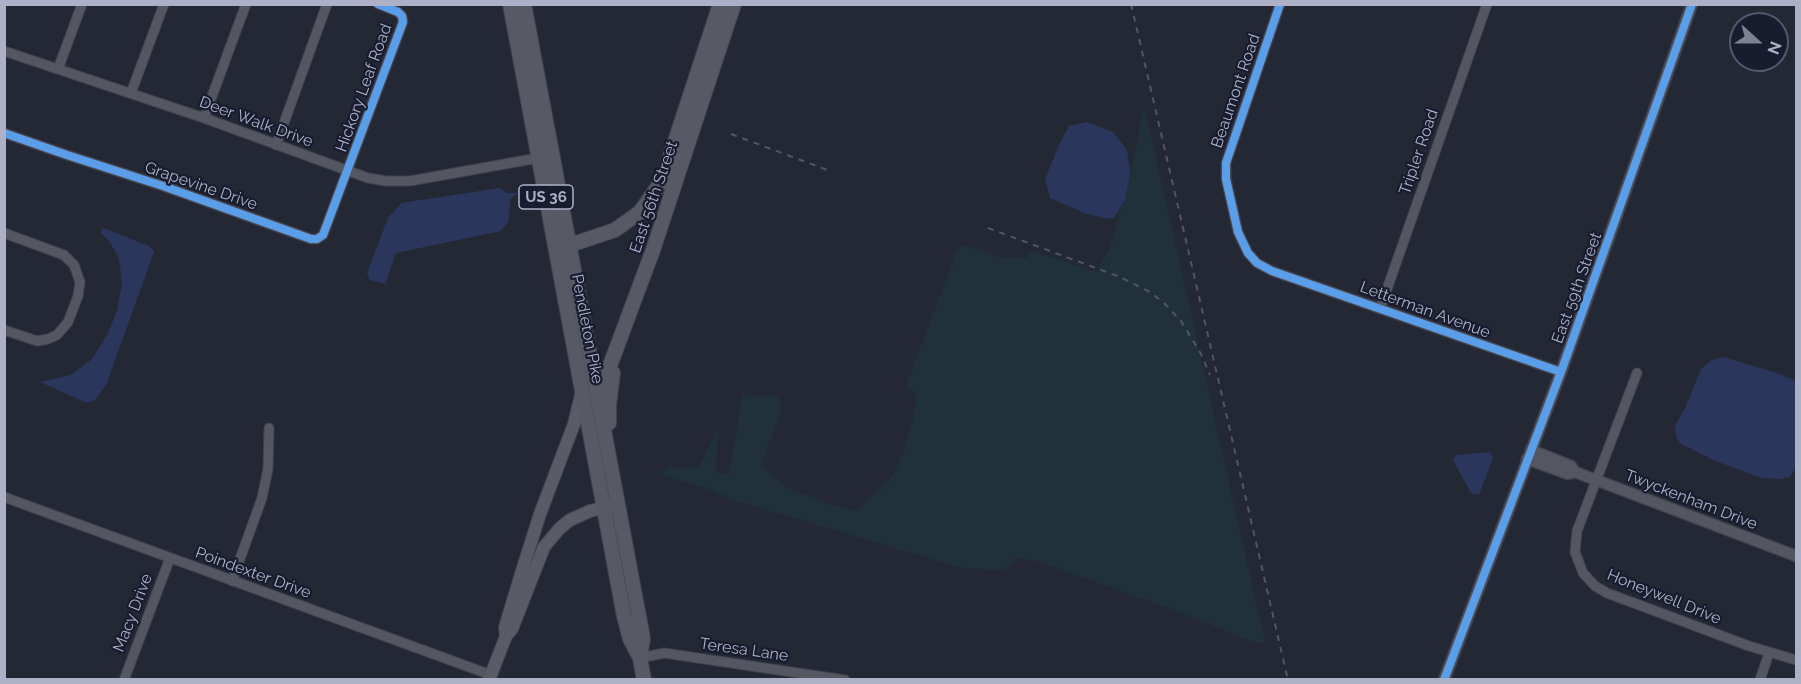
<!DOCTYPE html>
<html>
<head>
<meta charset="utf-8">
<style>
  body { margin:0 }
  #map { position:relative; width:1801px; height:684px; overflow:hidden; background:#242835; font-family:Raleway,sans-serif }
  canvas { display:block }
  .frame { position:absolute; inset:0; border:6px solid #adb1c7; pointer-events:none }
  .north { position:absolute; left:1729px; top:12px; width:60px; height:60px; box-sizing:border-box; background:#181c2f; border:2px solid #54586c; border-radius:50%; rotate:111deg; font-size:16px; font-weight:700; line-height:24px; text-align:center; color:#adb1c7 }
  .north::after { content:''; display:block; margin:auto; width:21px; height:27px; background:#7d8194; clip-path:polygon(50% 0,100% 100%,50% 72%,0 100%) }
</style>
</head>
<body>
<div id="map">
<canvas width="1801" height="684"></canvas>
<div class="frame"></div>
<div class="north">N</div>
</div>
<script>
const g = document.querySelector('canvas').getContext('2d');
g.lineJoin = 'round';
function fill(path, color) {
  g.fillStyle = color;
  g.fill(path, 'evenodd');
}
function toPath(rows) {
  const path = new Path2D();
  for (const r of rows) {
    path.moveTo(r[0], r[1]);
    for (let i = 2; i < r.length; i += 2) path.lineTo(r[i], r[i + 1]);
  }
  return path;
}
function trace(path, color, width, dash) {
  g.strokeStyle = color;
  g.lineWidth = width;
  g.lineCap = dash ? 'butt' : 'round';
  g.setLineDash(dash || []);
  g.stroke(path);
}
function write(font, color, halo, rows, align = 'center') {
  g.font = font + ' Raleway,sans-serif';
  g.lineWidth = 4.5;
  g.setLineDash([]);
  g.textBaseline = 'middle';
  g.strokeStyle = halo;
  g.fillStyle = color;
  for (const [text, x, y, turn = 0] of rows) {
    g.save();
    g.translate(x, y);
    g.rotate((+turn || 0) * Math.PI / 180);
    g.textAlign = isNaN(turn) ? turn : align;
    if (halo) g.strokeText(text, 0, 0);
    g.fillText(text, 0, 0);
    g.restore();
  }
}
fill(toPath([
  [1144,105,1265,643,1255,643,1185,614,1040,562,1017,557,1014,562,1003,570,962,568,737,501,711,490,662,475,667,467,698,468,718,430,716,471,729,476,743,393,754,397,777,396,782,408,761,465,786,487,831,505,856,511,893,476,902,456,913,420,917,393,906,386,956,254,962,245,1007,259,1027,258,1030,250,1096,272,1110,248,1136,148]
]), '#21313b');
fill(toPath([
  [1087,122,1113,132,1127,150,1130,174,1125,200,1114,218,1104,218,1084,213,1050,198,1045,179,1059,145,1069,126],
  [500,188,507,193,518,193,510,199,509,220,501,231,396,253,385,284,370,280,367,273,388,218,401,203],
  [103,228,149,246,154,252,106,385,95,400,87,403,40,382,71,375,92,359,108,333,117,311,122,283,119,258,109,241,101,233],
  [1723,357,1777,373,1796,381,1795,469,1790,477,1780,479,1762,478,1713,460,1679,443,1676,435,1675,426,1685,408,1701,369,1712,360],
  [1490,452,1493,458,1479,495,1471,493,1453,460,1456,455]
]), '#2b365c');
const minor = toPath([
  [1280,4,1226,163,1226,179,1238,232,1248,253,1257,263,1272,271,1561,372],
  [4,51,204,118,368,178,386,181,410,181,538,158],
  [58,69,82,4],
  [131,93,164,4],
  [204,118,246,4],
  [4,133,67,155,163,186,311,239,317,239,323,235,403,22,402,16,398,12,378,4],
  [276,145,327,4],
  [4,233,64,255,74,265,80,282,78,296,68,322,57,335,48,339,37,341,4,330],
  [1380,309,1487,4],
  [1637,373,1577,531,1575,552,1583,573,1595,586,1607,593,1749,646,1796,660],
  [4,497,491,675],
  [232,581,262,498,268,469,269,428],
  [640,658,664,653,845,680],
  [124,680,170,558],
  [1760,680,1769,653]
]);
const tertiary = toPath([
  [1531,450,1571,466,1575,472,1796,556],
  [1527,459,1568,474,1575,472],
  [1444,680,1561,372,1692,4]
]);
const secondary = toPath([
  [506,636,505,627,521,574,540,514,574,424,582,391],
  [489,680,506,636,512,629,544,547,560,528,570,520,590,511,618,504]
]);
const primary = toPath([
  [510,4,624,616,630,639,640,658,644,680],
  [524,4,643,638,640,658],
  [570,245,615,230,640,212,662,181,720,4],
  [599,395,653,250,734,4],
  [609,423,609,405,613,373]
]);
trace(minor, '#41434d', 11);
trace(tertiary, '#41434d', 13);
trace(secondary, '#41434d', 14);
trace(primary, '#414551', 16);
trace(minor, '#545762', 9);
trace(tertiary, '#545762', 10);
trace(secondary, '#595b67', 12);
trace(primary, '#575965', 14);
trace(toPath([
  [1131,4,1288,680],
  [731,134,830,171],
  [988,228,1120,277,1150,292,1165,304,1181,321,1201,354,1210,375]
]), '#535660', 2, [6, 6]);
trace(toPath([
  [1280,4,1226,163,1226,179,1238,232,1248,253,1257,263,1272,271,1561,372],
  [4,133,67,155,163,186,311,239,317,239,323,235,403,22,402,16,398,12,378,4],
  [1444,680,1561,372,1692,4]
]), '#5a9eea', 8);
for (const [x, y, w] of [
  [546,197,54]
]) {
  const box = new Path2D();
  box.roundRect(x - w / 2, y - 12, w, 24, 4.5);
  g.fillStyle = '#181c2f';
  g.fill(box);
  trace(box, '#adb1c7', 1.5);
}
write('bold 15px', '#adb1c7', null, [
  ["US 36",546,197]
]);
write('16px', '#adb1c7', '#181c2f', [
  ["Hickory Leaf Road",364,88,-70],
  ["Beaumont Road",1236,91,-71],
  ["Deer Walk Drive",256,122,20],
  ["Tripler Road",1419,152,-71],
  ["Grapevine Drive",201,186,19],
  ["East 56th Street",654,197,-71],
  ["East 59th Street",1577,288,-70],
  ["Letterman Avenue",1425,310,20],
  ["Pendleton Pike",587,329,79],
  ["Twyckenham Drive",1691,500,21],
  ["Poindexter Drive",253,573,20],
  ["Honeywell Drive",1664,597,22],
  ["Macy Drive",133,613,-69],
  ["Teresa Lane",744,650,8]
]);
</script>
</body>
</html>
